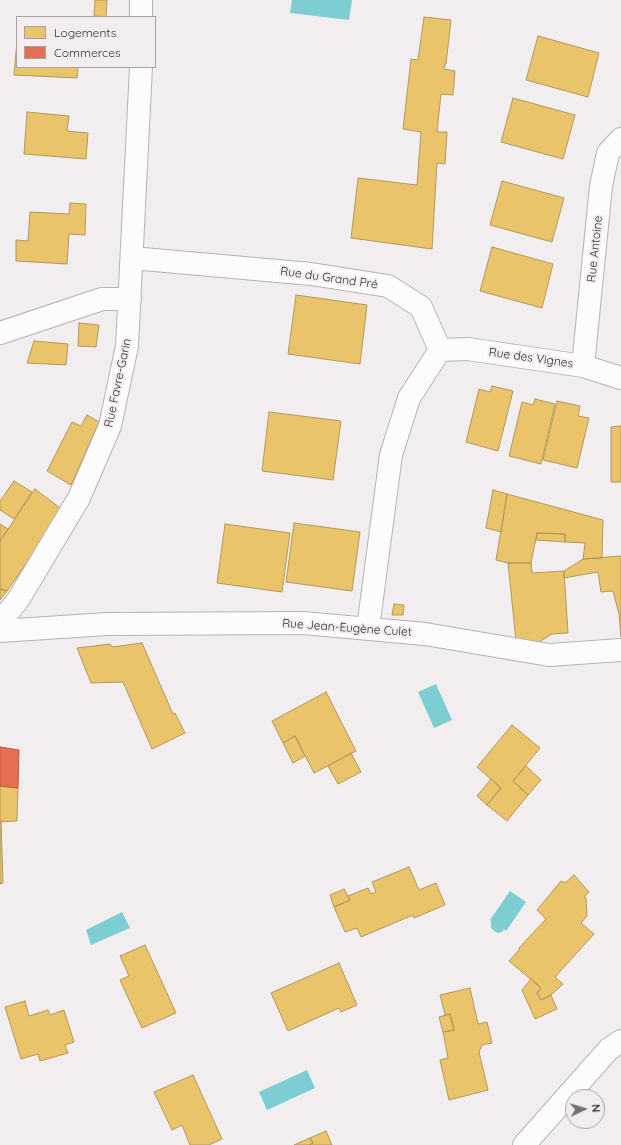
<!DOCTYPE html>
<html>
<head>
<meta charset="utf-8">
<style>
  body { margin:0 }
  #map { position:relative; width:621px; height:1145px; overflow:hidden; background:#f2eef0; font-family:Quicksand,sans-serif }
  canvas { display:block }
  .legend { position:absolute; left:16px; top:16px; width:140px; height:52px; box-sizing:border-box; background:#f3edef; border:1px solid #a6a1a3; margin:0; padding:5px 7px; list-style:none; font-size:12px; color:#323031 }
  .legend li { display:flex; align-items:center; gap:8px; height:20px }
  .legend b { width:20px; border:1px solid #a6a1a3 }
  .north { position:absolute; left:565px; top:1089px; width:40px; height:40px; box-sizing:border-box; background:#f3edef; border:1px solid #a6a1a3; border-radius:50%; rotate:86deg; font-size:11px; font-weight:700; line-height:16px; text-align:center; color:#323031 }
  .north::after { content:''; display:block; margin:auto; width:14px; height:18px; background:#757274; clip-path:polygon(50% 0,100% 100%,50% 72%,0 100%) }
</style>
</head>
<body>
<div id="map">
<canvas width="621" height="1145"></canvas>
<ul class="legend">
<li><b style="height:11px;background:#e9c46a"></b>Logements</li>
<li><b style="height:11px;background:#e76f51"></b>Commerces</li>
</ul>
<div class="north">N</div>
</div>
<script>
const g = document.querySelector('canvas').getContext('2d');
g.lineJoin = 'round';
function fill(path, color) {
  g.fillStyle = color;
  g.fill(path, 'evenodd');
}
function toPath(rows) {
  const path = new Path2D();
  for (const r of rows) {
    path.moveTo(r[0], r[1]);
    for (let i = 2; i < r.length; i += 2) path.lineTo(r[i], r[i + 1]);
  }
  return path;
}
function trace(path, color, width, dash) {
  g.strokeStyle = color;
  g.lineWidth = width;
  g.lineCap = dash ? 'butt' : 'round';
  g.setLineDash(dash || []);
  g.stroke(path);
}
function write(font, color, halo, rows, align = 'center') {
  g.font = font + ' Quicksand,sans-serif';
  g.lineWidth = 4;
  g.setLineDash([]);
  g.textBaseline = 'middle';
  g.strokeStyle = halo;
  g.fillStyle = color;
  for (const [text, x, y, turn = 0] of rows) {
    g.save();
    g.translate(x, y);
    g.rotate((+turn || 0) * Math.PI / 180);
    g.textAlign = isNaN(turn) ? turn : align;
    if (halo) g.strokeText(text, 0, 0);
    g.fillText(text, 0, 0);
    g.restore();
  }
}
fill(toPath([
  [292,0,352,0,349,20,290,13],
  [436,684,452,720,434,728,418,692],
  [510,891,526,902,506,931,504,929,502,932,498,933,494,931,491,928,491,921,490,920],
  [122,912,130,928,91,945,86,930],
  [307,1070,315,1088,267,1110,259,1092]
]), '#7cced3');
const homes = toPath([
  [95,0,107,0,106,17,94,16,95,0],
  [424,17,451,20,446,64,445,64,444,69,455,71,453,95,441,94,437,132,447,132,445,164,437,163,432,249,351,238,358,178,417,185,421,132,403,129,411,59,418,60,424,17],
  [538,36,599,53,588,97,526,80,538,36],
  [17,41,17,67,78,67,77,78,14,75,17,41],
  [513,98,575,115,563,159,501,142,513,98],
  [27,112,69,116,67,131,88,133,86,159,24,154,27,112],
  [502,181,564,198,552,242,490,225,502,181],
  [70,203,86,204,85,235,69,234,67,264,16,261,16,240,28,241,30,212,69,214,70,203],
  [492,247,553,264,542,308,480,291,492,247],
  [296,295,367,305,360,364,288,354,296,295],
  [79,323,99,325,96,347,78,346,79,323],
  [34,341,68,344,66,365,27,363,34,341],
  [492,386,513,391,498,451,466,442,479,389,490,392,492,386],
  [535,399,555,404,541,464,509,456,522,402,533,405,535,399],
  [557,401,580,406,578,416,589,418,577,468,543,460,557,401],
  [269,412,341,421,333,480,262,471,269,412],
  [87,415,99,422,71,485,47,471,72,422,81,426,87,415],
  [621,426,621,482,611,482,611,427,621,426],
  [14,481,32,492,14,519,0,510,0,501,14,481],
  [35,489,60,508,47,534,7,591,0,589,0,541,35,489],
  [493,490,507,494,501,532,486,528,493,490],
  [507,494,603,520,602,558,583,559,585,543,565,542,565,534,537,533,531,563,508,563,496,560,507,494],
  [294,523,360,532,352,591,286,582,294,523],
  [0,524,8,529,0,541,0,524],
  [225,524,290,533,282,592,217,583,225,524],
  [537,533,565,534,565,542,536,540,537,533],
  [621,556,621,637,619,614,613,591,601,592,598,572,564,578,564,571,583,559,621,556],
  [508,563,531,563,532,573,564,571,568,633,552,634,536,644,516,641,508,563],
  [0,589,7,591,0,600,0,589],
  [394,604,404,605,403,615,392,615,394,604],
  [142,643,173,714,175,713,185,733,152,749,123,682,91,683,77,648,110,644,112,647,142,643],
  [326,692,356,751,314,773,295,736,283,743,272,721,326,692],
  [512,725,540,748,513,781,528,795,507,821,487,805,501,788,477,767,512,725],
  [295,736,305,756,293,763,283,743,295,736],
  [351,753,361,772,338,784,328,766,351,753],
  [526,766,541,780,528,795,513,781,526,766],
  [491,779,501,788,487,805,477,796,491,779],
  [0,786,18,788,17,821,0,822,0,786],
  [1,821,3,883,0,884,0,822,1,821],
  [409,867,419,890,436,883,445,905,414,918,413,915,361,937,357,928,345,932,334,907,350,900,348,896,368,888,371,894,376,892,372,882,409,867],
  [574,875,589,892,584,897,586,898,587,916,581,923,594,934,555,977,563,984,551,995,541,1000,537,993,541,988,509,961,520,949,519,948,546,919,537,910,561,881,565,883,574,875],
  [344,889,350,900,334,907,330,895,344,889],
  [145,945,176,1013,142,1028,120,980,129,976,120,956,145,945],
  [339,963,357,1005,341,1012,339,1008,288,1031,271,993,339,963],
  [531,979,541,988,537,993,541,1000,551,995,557,1009,535,1019,522,990,531,979],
  [470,988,478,1024,487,1022,492,1043,482,1045,479,1052,488,1090,449,1100,440,1060,448,1058,443,1032,454,1030,450,1014,445,1015,440,995,470,988],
  [25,1001,29,1016,48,1010,50,1015,64,1010,74,1042,65,1045,68,1053,40,1061,38,1054,21,1059,5,1007,25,1001],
  [450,1014,454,1030,443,1032,439,1017,450,1014],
  [193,1075,222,1139,209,1145,190,1145,182,1125,172,1130,154,1092,193,1075],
  [326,1131,332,1145,309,1145,313,1143,310,1138,326,1131],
  [310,1138,313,1143,309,1145,294,1145,310,1138]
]);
fill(homes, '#e9c46a');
trace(homes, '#b29859', 1);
const shops = toPath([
  [0,747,19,750,18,788,0,786,0,747]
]);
fill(shops, '#e76f51');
trace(shops, '#b15c47', 1);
const minor = toPath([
  [141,17,141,0],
  [132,258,311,274,388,286,421,307,440,350,409,398,391,455,368,628],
  [0,333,102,299,130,299],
  [440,350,468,349,583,366,621,378],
  [583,366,601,186,608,153,621,139],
  [0,622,18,600,79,498,110,426,127,346,141,67],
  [0,631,107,624,303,623,425,634,549,655,621,650],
  [524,1145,609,1049,621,1041]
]);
trace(minor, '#b5b2b4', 24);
trace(minor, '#fdfcfd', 22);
write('12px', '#323031', '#f3edef', [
  ["Rue Antoine",595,249,-84],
  ["Rue du Grand Pré",329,278,8],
  ["Rue des Vignes",531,358,8],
  ["Rue Favre-Garin",118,383,-78],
  ["Rue Jean-Eugène Culet",347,628,4]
]);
</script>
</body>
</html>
